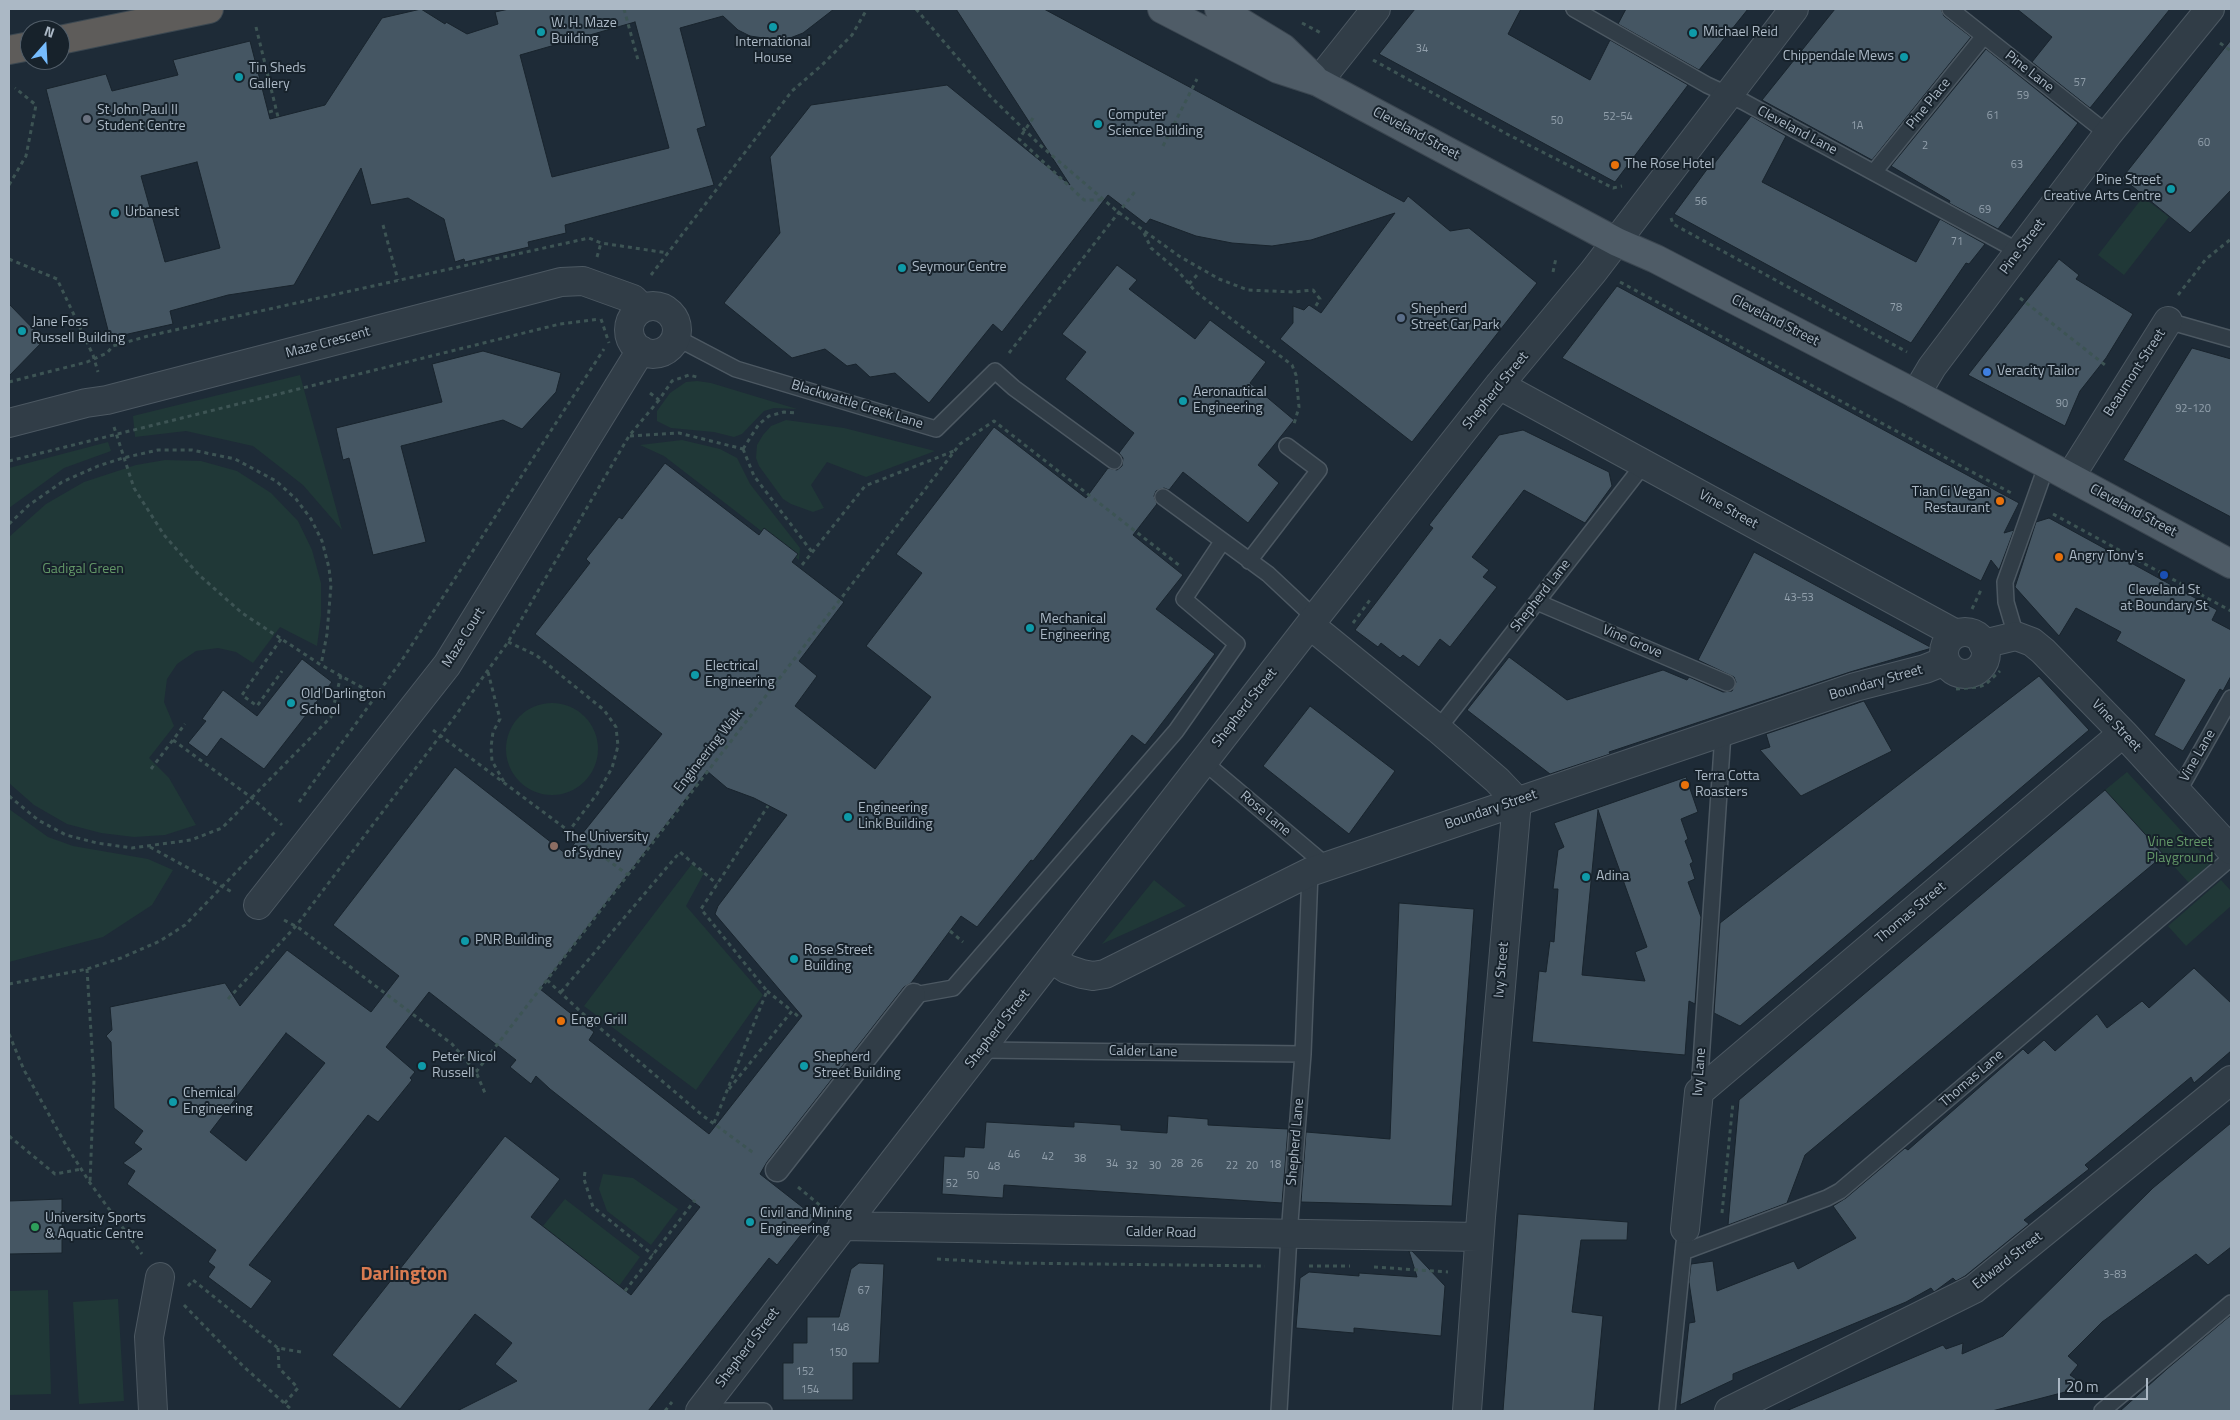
<!DOCTYPE html>
<html>
<head>
<meta charset="utf-8">
<style>
  body { margin:0 }
  #map { position:relative; width:2240px; height:1420px; overflow:hidden; background:#1e2b37; font-family:"Titillium Web",sans-serif }
  canvas { display:block }
  .frame { position:absolute; inset:0; border:10px solid #abb8c5; pointer-events:none }
  .north { position:absolute; left:20px; top:20px; width:50px; height:50px; box-sizing:border-box; background:#17222b; border:1px solid #525e69; border-radius:50%; rotate:19deg; font-size:14px; font-weight:700; line-height:20px; text-align:center; color:#abb8c5 }
  .north::after { content:''; display:block; margin:auto; width:18px; height:22px; background:#76bcfe; clip-path:polygon(50% 0,100% 100%,50% 72%,0 100%) }
  .scale { position:absolute; left:2058px; top:1378px; width:90px; height:22px; box-sizing:border-box; border:2px solid #abb8c5; border-top:0; padding-left:6px; font-size:15px; line-height:18px; white-space:nowrap; color:#abb8c5; -webkit-text-stroke:4px #17222b; paint-order:stroke }
</style>
</head>
<body>
<div id="map">
<canvas width="2240" height="1420"></canvas>
<div class="frame"></div>
<div class="north">N</div>
<div class="scale">20 m</div>
</div>
<script>
const g = document.querySelector('canvas').getContext('2d');
g.lineJoin = 'round';
function fill(path, color) {
  g.fillStyle = color;
  g.fill(path, 'evenodd');
}
function toPath(rows) {
  const path = new Path2D();
  for (const r of rows) {
    if (r.length === 3) {
      path.moveTo(r[0] + r[2], r[1]);
      path.arc(r[0], r[1], r[2], 0, 2 * Math.PI);
      continue;
    }
    path.moveTo(r[0], r[1]);
    for (let i = 2; i < r.length; i += 2) path.lineTo(r[i], r[i + 1]);
  }
  return path;
}
function trace(path, color, width, dash) {
  g.strokeStyle = color;
  g.lineWidth = width;
  g.lineCap = dash ? 'butt' : 'round';
  g.setLineDash(dash || []);
  g.stroke(path);
}
function write(font, color, halo, rows, align = 'center') {
  g.font = font + ' "Titillium Web",sans-serif';
  g.lineWidth = 4;
  g.setLineDash([]);
  g.textBaseline = 'middle';
  g.strokeStyle = halo;
  g.fillStyle = color;
  for (const [text, x, y, turn = 0] of rows) {
    g.save();
    g.translate(x, y);
    g.rotate((+turn || 0) * Math.PI / 180);
    g.textAlign = isNaN(turn) ? turn : align;
    if (halo) g.strokeText(text, 0, 0);
    g.fillText(text, 0, 0);
    g.restore();
  }
}
fill(toPath([
  [2143,197,2169,217,2124,275,2098,255],
  [300,375,342,530,303,485,253,446,186,431,135,437,133,416],
  [697,381,711,383,797,409,774,408,764,411,742,434,734,437,714,432,671,428,657,421,657,411,670,393,686,382],
  [786,420,844,428,935,451,866,477,827,462,811,485,824,508,813,512,791,504,783,499,759,466,756,458,757,445,763,435,771,426],
  [682,440,720,449,737,458,750,484,800,548,799,560,664,456,640,445],
  [108,442,111,451,64,468,9,508,9,468],
  [165,460,201,461,237,471,271,493,298,521,312,550,321,583,321,616,317,646,280,627,253,663,236,652,218,648,196,651,177,664,167,679,164,702,174,726,149,758,169,778,196,825,165,835,134,837,101,833,67,824,34,805,9,783,9,537,46,504,84,482,136,465],
  [552,749,46],
  [2127,772,2211,863,2189,883,2105,790],
  [9,809,48,837,73,846,148,859,173,870,152,905,103,937,9,962],
  [692,864,704,873,686,906,763,995,696,1090,584,1006],
  [1154,880,1186,906,1102,944],
  [2221,880,2231,891,2231,906,2186,946,2168,926],
  [603,1174,633,1178,678,1209,651,1245,607,1211,599,1189],
  [565,1199,640,1257,619,1286,543,1226],
  [48,1290,51,1394,9,1395,9,1291],
  [118,1299,124,1401,79,1404,73,1302]
]), '#203837');
const building = toPath([
  [421,9,445,24,446,22,467,34,498,24,495,12,509,9,834,9,803,33,790,38,777,40,750,36,738,30,723,16,680,28,706,126,697,129,714,185,565,225,566,233,528,242,529,247,465,262,464,259,455,262,444,219,408,198,371,205,361,168,294,285,228,295,170,311,173,324,110,338,46,89,106,74,112,91,178,75,173,60,250,41,270,119,325,105,382,18,421,9],
  [635,22,669,148,552,177,520,55,635,22],
  [197,162,220,248,165,262,141,176,197,162],
  [956,9,1044,9,1404,202,1408,196,1450,231,1469,228,1537,283,1412,442,1280,339,1293,323,1293,306,1304,310,1309,305,1321,313,1395,213,1311,240,1272,246,1232,243,1196,236,1150,219,1146,224,1108,195,1002,332,993,324,929,403,895,373,870,377,856,364,847,366,825,349,792,358,724,303,780,233,770,157,811,105,947,85,1070,185,956,9],
  [1415,9,1521,9,1508,34,1590,80,1610,40,1688,85,1615,182,1379,54,1415,9],
  [1626,9,1748,9,1699,70,1618,24,1626,9],
  [1835,9,1941,9,1944,16,1971,37,1872,160,1762,100,1835,9],
  [2017,9,2170,9,2090,108,2032,62,2052,37,2017,9],
  [2231,40,2231,190,2190,233,2122,178,2231,40],
  [1986,49,2078,123,1998,229,1949,203,1950,201,1891,166,1986,49],
  [1751,116,1786,136,1762,182,1916,262,1940,219,1985,244,1969,264,1966,263,1911,343,1674,214,1708,168,1710,169,1751,116],
  [2059,259,2079,275,2076,279,2133,314,2106,358,2080,391,2065,426,1968,375,2059,259],
  [1117,265,1137,280,1129,289,1195,339,1210,320,1266,362,1250,383,1294,420,1258,465,1279,483,1248,523,1183,472,1169,490,1164,488,1156,491,1154,496,1157,504,1133,535,1183,575,1156,609,1215,654,1145,745,1132,735,1033,861,1031,860,977,927,961,916,911,983,904,987,767,1162,760,1174,815,1217,777,1265,769,1258,648,1411,457,1411,517,1381,495,1364,512,1343,475,1314,400,1409,332,1355,505,1136,560,1179,531,1217,631,1295,700,1207,550,1089,536,1076,531,1084,510,1067,516,1060,429,992,386,1047,415,1072,410,1078,412,1080,378,1122,368,1115,249,1265,272,1281,251,1309,208,1277,215,1267,208,1262,216,1250,127,1184,135,1171,123,1163,142,1149,134,1143,143,1131,114,1108,111,1042,106,1036,112,1030,110,1007,225,983,240,1006,287,950,371,1012,399,976,333,925,455,767,566,854,662,734,535,634,590,563,586,559,619,517,622,519,665,463,759,535,764,528,798,554,792,562,844,602,799,661,817,676,795,706,875,769,931,697,866,646,922,573,896,554,994,427,1086,498,1108,468,1117,470,1122,466,1123,458,1119,453,1134,433,1065,379,1086,352,1062,334,1117,265],
  [707,771,727,788,754,798,787,815,718,906,715,914,802,1016,709,1134,589,1040,594,1032,540,989,707,771],
  [286,1033,325,1063,246,1161,210,1132,286,1033],
  [1617,286,2019,503,2004,533,2014,530,1999,570,1991,560,1981,581,1562,358,1617,286],
  [9,304,44,340,9,376,9,304],
  [2192,348,2231,359,2231,517,2123,460,2192,348],
  [483,351,561,373,556,392,522,429,503,420,401,446,426,542,373,555,349,458,343,460,336,428,442,402,432,364,483,351],
  [1523,430,1609,472,1612,486,1585,523,1524,490,1472,557,1489,570,1483,577,1497,587,1450,647,1440,639,1419,667,1403,655,1400,658,1381,643,1378,647,1355,630,1433,528,1429,525,1499,435,1523,430],
  [2049,518,2217,610,2212,620,2231,630,2231,676,2223,691,2220,689,2183,751,2154,735,2185,680,2116,641,2121,632,2076,608,2059,636,2015,587,2036,522,2049,518],
  [1754,552,1932,648,1850,672,1609,752,1610,754,1550,774,1467,710,1509,657,1567,700,1663,670,1687,680,1689,677,1723,692,1732,691,1736,682,1734,677,1698,660,1754,552],
  [302,659,332,682,264,769,221,738,207,757,188,743,206,721,202,719,223,690,257,716,302,659],
  [2039,676,2089,730,1740,1026,1714,1013,1720,923,2039,676],
  [1864,701,1892,751,1801,796,1760,750,1770,747,1766,734,1864,701],
  [1310,706,1395,771,1349,834,1263,766,1310,706],
  [1686,777,1698,812,1681,819,1688,839,1685,841,1693,862,1690,864,1695,879,1688,882,1701,917,1695,1004,1689,1001,1685,1055,1532,1042,1539,971,1546,972,1550,941,1554,942,1558,889,1553,889,1558,850,1564,847,1554,823,1686,777],
  [1598,810,1647,947,1635,952,1645,981,1582,975,1598,810],
  [2105,790,2164,855,1805,1155,1787,1203,1728,1225,1739,1100,2105,790],
  [1399,903,1474,909,1452,1206,1301,1202,1306,1132,1390,1139,1399,903],
  [2194,968,2231,1003,2231,1051,2194,1083,2191,1077,2085,1165,2089,1169,2024,1220,2029,1224,1965,1276,1956,1281,1953,1278,1934,1292,1931,1288,1906,1302,1733,1374,1733,1380,1680,1405,1689,1323,1695,1322,1689,1282,1691,1264,1713,1261,1717,1291,1794,1261,1798,1269,1856,1238,1833,1206,1846,1198,1905,1148,1908,1150,2023,1049,2028,1054,2044,1040,2055,1051,2097,1014,2107,1028,2142,1001,2149,1008,2194,968],
  [1168,1116,1208,1119,1208,1125,1288,1129,1282,1203,1004,1185,1003,1198,942,1194,944,1156,964,1157,965,1147,984,1148,986,1122,1074,1127,1074,1122,1106,1124,1121,1125,1121,1130,1167,1133,1168,1116],
  [2231,1123,2231,1247,2208,1265,2196,1254,2102,1322,2068,1356,2078,1365,2070,1375,2076,1379,2065,1392,1992,1411,1786,1411,1943,1345,1946,1349,1963,1343,1962,1354,2003,1336,2153,1188,2231,1123],
  [62,1199,62,1253,9,1254,9,1201,62,1199],
  [1518,1214,1628,1222,1627,1240,1581,1240,1572,1312,1603,1316,1594,1411,1503,1411,1518,1214],
  [1409,1251,1412,1251,1445,1286,1441,1336,1354,1328,1354,1333,1296,1328,1300,1278,1309,1272,1359,1276,1359,1273,1417,1277,1409,1251],
  [859,1263,884,1264,879,1363,853,1363,853,1400,783,1400,783,1363,793,1363,793,1343,807,1343,807,1317,839,1317,851,1269,859,1263],
  [2231,1315,2231,1411,2120,1411,2167,1369,2231,1315]
]);
fill(building, '#455663');
trace(building, '#19242d', 1);
const service = toPath([
  [1574,9,1707,85,1744,102,2020,252],
  [1950,9,2108,134],
  [1874,172,1984,36],
  [2168,321,2231,339],
  [677,338,736,369,936,429,995,371,1014,388,1114,461],
  [1163,497,1268,574,1315,618],
  [1249,561,1319,470,1287,446],
  [1537,602,1727,683],
  [2016,636,2006,602,2005,582,2047,464],
  [1438,729,1644,464],
  [1204,762,1327,866],
  [2178,792,2231,698],
  [914,995,953,988,1176,731,1237,644,1184,599,1222,542],
  [982,1050,1303,1054],
  [1699,1092,1723,733],
  [1683,1252,1827,1198,1840,1191,2231,858],
  [701,1411,764,1411],
  [1279,1411,1289,1235,1303,1054,1310,872],
  [1667,1411,1684,1243],
  [2102,1411,2231,1303]
]);
const pedestrian = toPath([
  [777,1170,914,995]
]);
const minor = toPath([
  [1318,82,1376,9],
  [653,330,24],
  [1499,385,1956,634],
  [1916,394,1932,367,2108,134,2210,9],
  [9,423,86,403,107,400,561,282,583,281,633,299,642,308],
  [2070,477,2168,321],
  [1310,625,1438,729,1497,780,1517,801,1481,1217,1467,1411],
  [1965,653,21],
  [1983,644,2016,636,2032,642,2043,651,2123,733,2231,850],
  [258,905,447,665,641,350],
  [1052,959,1067,969,1082,974,1093,976,1105,974,1310,872,1855,687,1925,669,1945,661],
  [842,1226,1479,1237],
  [1685,1229,1699,1092,2123,733],
  [153,1411,149,1337,160,1277],
  [700,1411,1315,618,1499,385,1593,272,1794,9],
  [1729,1411,1974,1289,2231,1080]
]);
const primary = toPath([
  [1162,9,1278,69,1318,82,1617,242,1656,259,1916,394,2231,564],
  [1219,9,1283,48,1313,77]
]);
const trunk = toPath([
  [60,40,209,9],
  [9,50,30,46]
]);
trace(service, '#4c5862', 18);
trace(pedestrian, '#4c5862', 25);
trace(minor, '#4c5862', 30);
trace(primary, '#3b4650', 30);
trace(trunk, '#3c4851', 30);
trace(toPath([
  [624,9,638,60],
  [916,9,990,96,1041,146,1118,212,1179,256,1219,279,1248,290,1293,292,1313,290,1320,299,1314,309],
  [1302,23,1321,33],
  [256,27,278,117],
  [2220,43,2231,51],
  [1373,60,1507,134,1613,188,1622,186],
  [269,112,276,110],
  [1033,118,1019,139,1084,200,1103,200],
  [1163,146,1197,79],
  [9,185,26,156,36,105,15,88],
  [1671,218,1673,224,1907,352],
  [383,225,398,280],
  [1144,233,1151,248,1177,270,1196,292,1292,365,1296,375,1299,407,1294,424],
  [597,257,601,243],
  [9,259,57,279,93,355,98,372],
  [1553,272,1556,258],
  [651,275,792,91,822,65,852,35,867,9],
  [1620,282,2013,494],
  [1189,284,1197,275],
  [2178,295,2206,259,2231,239],
  [2020,298,2105,365],
  [601,319,609,343],
  [1009,353,1137,189],
  [9,382,87,362,107,353,113,346,148,336,589,238,601,243,668,253],
  [650,393,659,400,672,381,689,375,697,377],
  [114,427,134,488,164,535,199,575,242,613,321,665,383,699],
  [630,436,679,433,743,449],
  [743,449,754,476,812,552],
  [743,449,759,424,769,416,784,412,798,413],
  [9,461,560,324,600,319],
  [2053,514,2231,611],
  [9,524,29,505,62,482,98,466,123,458,158,450,192,450,235,459,276,481,296,499,311,519,322,541,329,568,331,585,327,634,321,665],
  [802,565,865,486,954,451],
  [1972,609,1981,590],
  [1353,623,1370,600],
  [281,639,242,695,257,706,282,671],
  [508,642,536,655,604,710,616,727,618,746,612,768,597,794,569,831],
  [488,672,500,719,493,732,491,747,492,761,504,782],
  [1956,689,1979,687,1986,684,2000,671],
  [433,730,628,875],
  [173,740,252,798,282,825],
  [151,769,185,724],
  [9,796,38,820,66,835,97,843,132,848,191,840,222,828,331,717,341,675],
  [299,802,402,660,604,349],
  [150,847,232,892],
  [284,920,299,928,452,1044,476,1072,485,1093],
  [950,931,963,942],
  [87,969,94,1080,90,1182],
  [547,980,581,1012,702,1115,755,1154],
  [9,984,87,969,121,958,160,941,185,925,275,832],
  [767,991,792,1011],
  [561,992,680,852,717,884],
  [228,999,296,926,456,715,508,642,629,436,659,400],
  [9,1034,24,1070,66,1145,90,1183,142,1254],
  [476,1072,960,444,994,421,1180,566],
  [729,1089,792,1011,800,1018],
  [714,1123,767,991,701,909,768,806],
  [9,1136,55,1174,81,1169],
  [585,1172,584,1179,593,1207,653,1255],
  [798,1187,822,1207],
  [1722,1213,1733,1102],
  [937,1259,1009,1263,1265,1266],
  [1309,1266,1350,1266],
  [1374,1267,1448,1272],
  [188,1286,193,1280,278,1348,301,1352],
  [625,1291,695,1200],
  [184,1305,243,1366,293,1411],
  [278,1348,279,1368,298,1388,284,1404],
  [665,1411,672,1402]
]), '#3d5454', 3, [4, 4]);
trace(service, '#313d47', 15);
trace(pedestrian, '#313d47', 22);
trace(minor, '#313d47', 28);
trace(primary, '#4f5c67', 28);
trace(trunk, '#5e5c5a', 28);
for (const [x, y, r, color] of [
  [773,27,5,"#0f9aa8"],
  [541,32,5,"#0f9aa8"],
  [1693,33,5,"#0f9aa8"],
  [1904,57,5,"#0f9aa8"],
  [239,77,5,"#0f9aa8"],
  [87,119,5,"#6b7280"],
  [1098,124,5,"#0f9aa8"],
  [1615,165,5,"#e8710a"],
  [2171,189,5,"#0f9aa8"],
  [115,213,5,"#0f9aa8"],
  [902,268,5,"#0f9aa8"],
  [1401,318,5,"#5c6f8a"],
  [22,331,5,"#0f9aa8"],
  [1987,372,5,"#3f7fe0"],
  [1183,401,5,"#0f9aa8"],
  [2000,501,5,"#e8710a"],
  [2059,557,5,"#e8710a"],
  [2164,575,5,"#1a4fb4"],
  [1030,628,5,"#0f9aa8"],
  [695,675,5,"#0f9aa8"],
  [291,703,5,"#0f9aa8"],
  [1685,785,5,"#e8710a"],
  [848,817,5,"#0f9aa8"],
  [554,846,5,"#8d6e63"],
  [1586,877,5,"#0f9aa8"],
  [465,941,5,"#0f9aa8"],
  [794,959,5,"#0f9aa8"],
  [561,1021,5,"#e8710a"],
  [422,1066,5,"#0f9aa8"],
  [804,1066,5,"#0f9aa8"],
  [173,1102,5,"#0f9aa8"],
  [750,1222,5,"#0f9aa8"],
  [35,1227,5,"#2e9e5b"]
]) {
  const dot = new Path2D();
  dot.arc(x, y, r, 0, 2 * Math.PI);
  g.fillStyle = color;
  g.fill(dot);
  trace(dot, '#17222b', 2);
}
write('11px', '#92a0ac', null, [
  ["34",1422,49],
  ["57",2080,83],
  ["59",2023,96],
  ["61",1993,116],
  ["52-54",1618,117],
  ["50",1557,121],
  ["1A",1857,126],
  ["60",2204,143],
  ["2",1925,146],
  ["63",2017,165],
  ["56",1701,202],
  ["69",1985,210],
  ["71",1957,242],
  ["78",1896,308],
  ["90",2062,404],
  ["92-120",2193,409],
  ["43-53",1799,598],
  ["46",1014,1155],
  ["42",1048,1157],
  ["38",1080,1159],
  ["34",1112,1164],
  ["28",1177,1164],
  ["26",1197,1164],
  ["18",1275,1165],
  ["32",1132,1166],
  ["30",1155,1166],
  ["22",1232,1166],
  ["20",1252,1166],
  ["48",994,1167],
  ["50",973,1176],
  ["52",952,1184],
  ["3-83",2115,1275],
  ["67",864,1291],
  ["148",840,1328],
  ["150",838,1353],
  ["152",805,1372],
  ["154",810,1390]
]);
write('14px', '#abb8c5', '#17222b', [
  ["W. H. Maze",551,24],
  ["Building",551,40],
  ["Michael Reid",1703,33],
  ["International",773,43,"center"],
  ["House",773,59,"center"],
  ["Chippendale Mews",1894,57,"right"],
  ["Tin Sheds",249,69],
  ["Gallery",249,85],
  ["St John Paul II",97,111],
  ["Student Centre",97,127],
  ["Computer",1108,116],
  ["Science Building",1108,132],
  ["The Rose Hotel",1625,165],
  ["Pine Street",2161,181,"right"],
  ["Creative Arts Centre",2161,197,"right"],
  ["Urbanest",125,213],
  ["Seymour Centre",912,268],
  ["Shepherd",1411,310],
  ["Street Car Park",1411,326],
  ["Jane Foss",32,323],
  ["Russell Building",32,339],
  ["Veracity Tailor",1997,372],
  ["Aeronautical",1193,393],
  ["Engineering",1193,409],
  ["Tian Ci Vegan",1990,493,"right"],
  ["Restaurant",1990,509,"right"],
  ["Angry Tony's",2069,557],
  ["Cleveland St",2164,591,"center"],
  ["at Boundary St",2164,607,"center"],
  ["Mechanical",1040,620],
  ["Engineering",1040,636],
  ["Electrical",705,667],
  ["Engineering",705,683],
  ["Old Darlington",301,695],
  ["School",301,711],
  ["Terra Cotta",1695,777],
  ["Roasters",1695,793],
  ["Engineering",858,809],
  ["Link Building",858,825],
  ["The University",564,838],
  ["of Sydney",564,854],
  ["Adina",1596,877],
  ["PNR Building",475,941],
  ["Rose Street",804,951],
  ["Building",804,967],
  ["Engo Grill",571,1021],
  ["Peter Nicol",432,1058],
  ["Russell",432,1074],
  ["Shepherd",814,1058],
  ["Street Building",814,1074],
  ["Chemical",183,1094],
  ["Engineering",183,1110],
  ["Civil and Mining",760,1214],
  ["Engineering",760,1230],
  ["University Sports",45,1219],
  ["& Aquatic Centre",45,1235]
], 'left');
write('14px', '#abb8c5', '#17222b', [
  ["Pine Lane",2029,72,38],
  ["Pine Place",1929,104,-51],
  ["Cleveland Lane",1797,131,28],
  ["Cleveland Street",1416,134,28],
  ["Pine Street",2023,247,-53],
  ["Cleveland Street",1775,321,27],
  ["Maze Crescent",328,343,-15],
  ["Beaumont Street",2135,373,-57],
  ["Shepherd Street",1496,391,-51],
  ["Blackwattle Creek Lane",857,405,17],
  ["Vine Street",1728,510,29],
  ["Cleveland Street",2133,511,28],
  ["Shepherd Lane",1541,596,-52],
  ["Maze Court",464,638,-58],
  ["Vine Grove",1632,642,23],
  ["Boundary Street",1876,683,-16],
  ["Shepherd Street",1245,708,-52],
  ["Vine Street",2116,726,47],
  ["Engineering Walk",709,751,-52],
  ["Vine Lane",2198,756,-60],
  ["Boundary Street",1491,810,-19],
  ["Rose Lane",1265,814,40],
  ["Thomas Street",1911,913,-40],
  ["Ivy Street",1502,970,-85],
  ["Shepherd Street",998,1029,-52],
  ["Calder Lane",1143,1052,1],
  ["Ivy Lane",1700,1072,-86],
  ["Thomas Lane",1972,1079,-41],
  ["Shepherd Lane",1296,1142,-85],
  ["Calder Road",1161,1233,1],
  ["Edward Street",2008,1261,-38],
  ["Shepherd Street",748,1348,-53]
]);
write('14px', '#629667', '#17222b', [
  ["Gadigal Green",83,570],
  ["Vine Street",2180,843],
  ["Playground",2180,859]
]);
write('bold 19px', '#d97b51', '#17222b', [
  ["Darlington",404,1275]
]);
</script>
</body>
</html>
